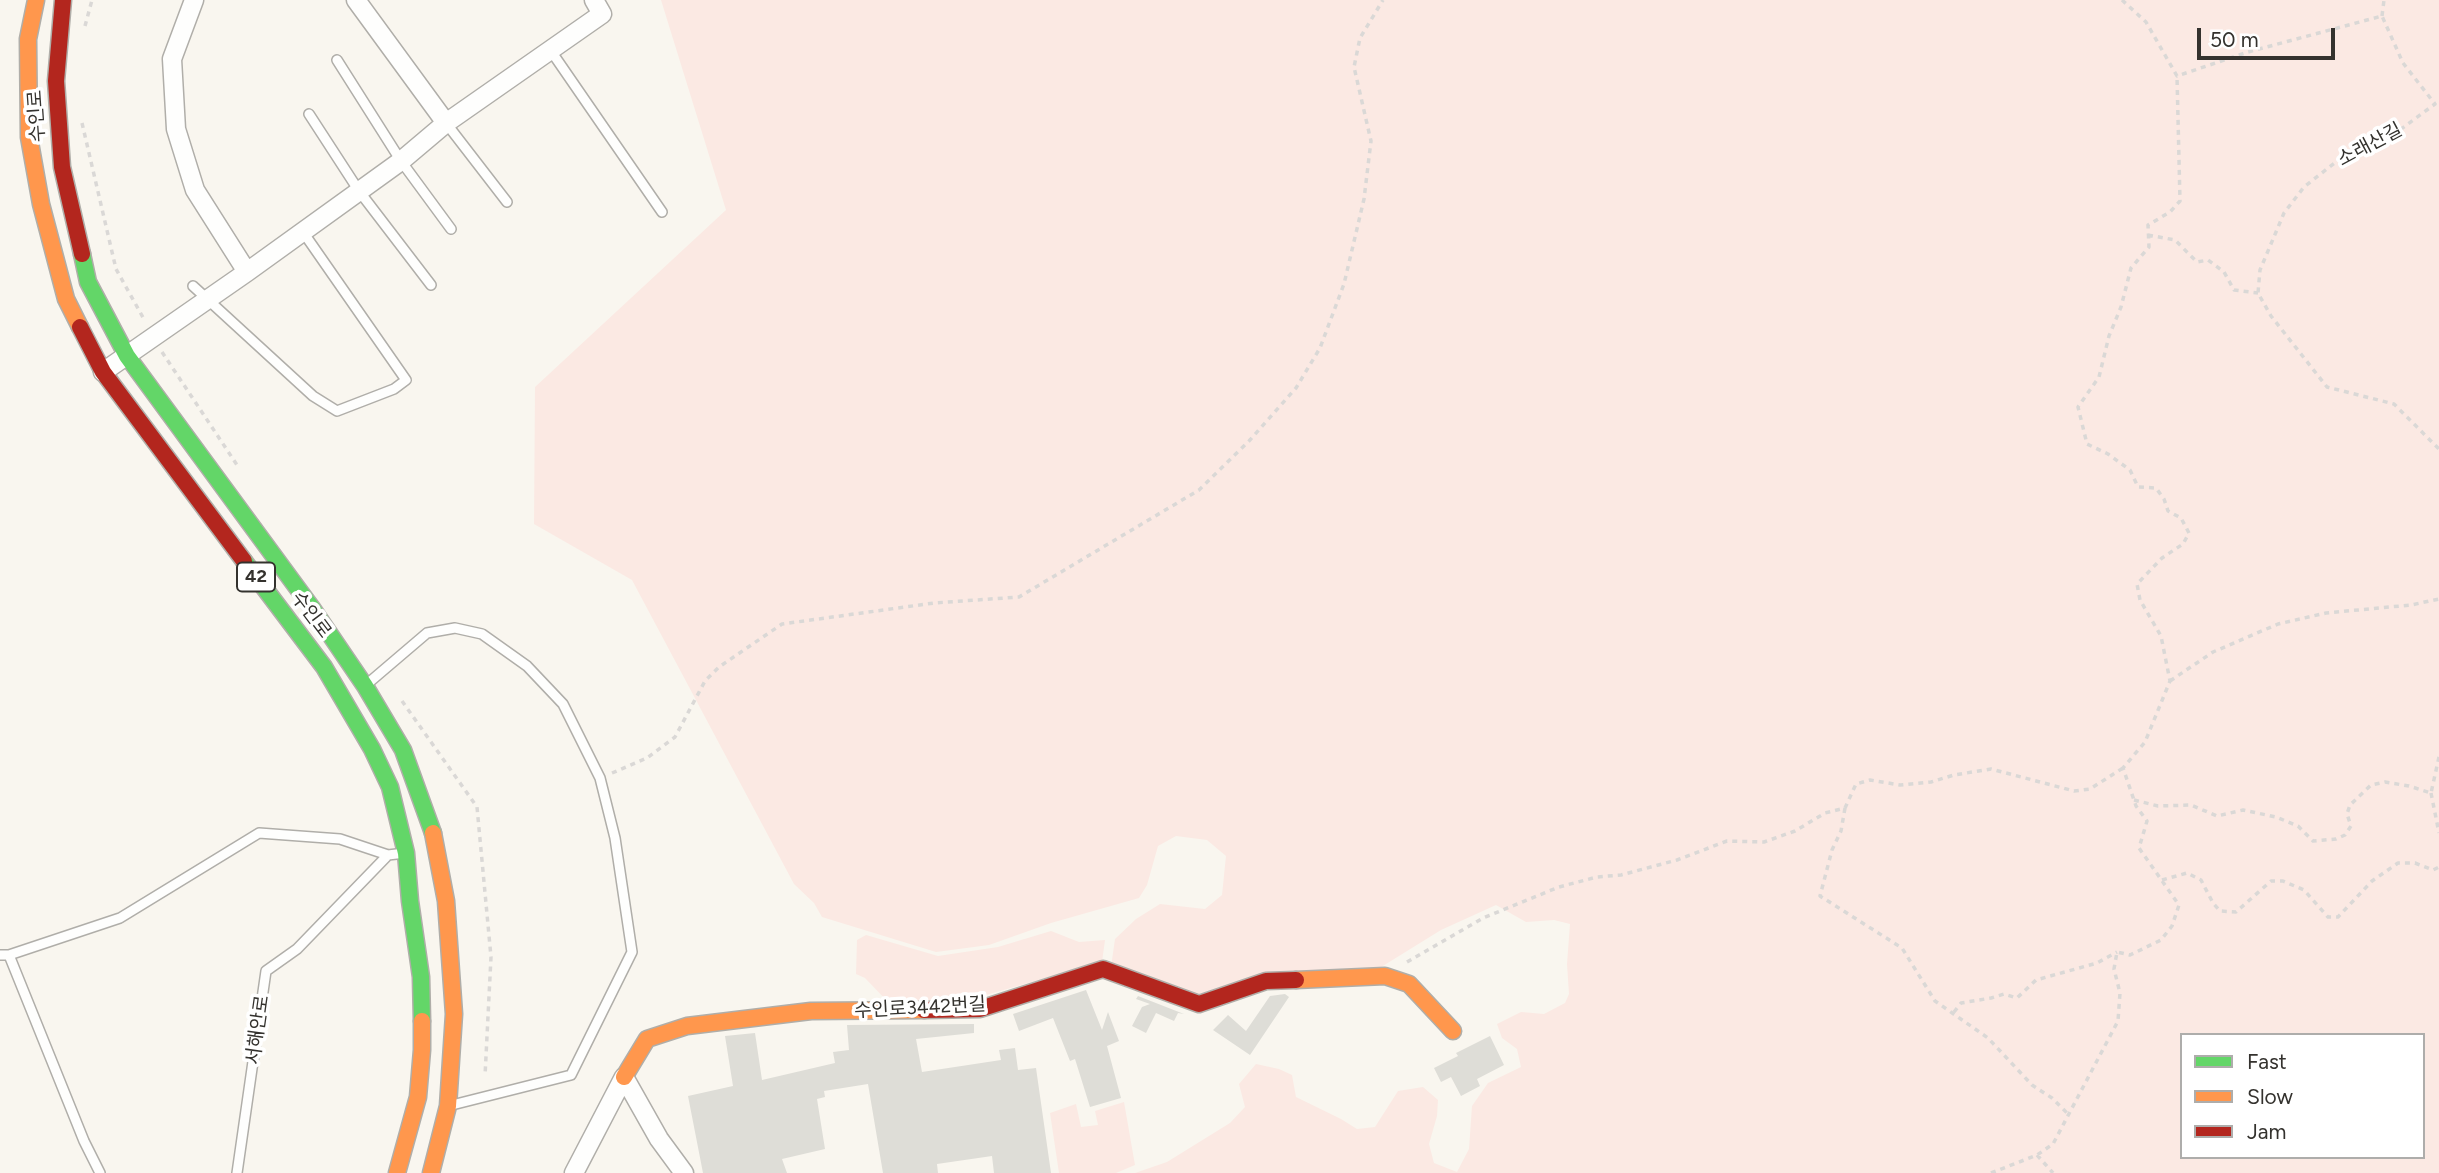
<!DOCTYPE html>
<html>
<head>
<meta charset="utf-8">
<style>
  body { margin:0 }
  #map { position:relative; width:2439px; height:1173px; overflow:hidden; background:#f9f6ef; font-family:Figtree,sans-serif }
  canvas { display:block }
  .legend { position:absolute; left:2180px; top:1033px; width:245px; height:126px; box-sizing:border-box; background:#fff; border:2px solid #aeadab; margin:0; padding:9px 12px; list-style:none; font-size:21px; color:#34322e }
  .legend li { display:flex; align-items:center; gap:14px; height:35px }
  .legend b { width:35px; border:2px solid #aeadab }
  .scale { position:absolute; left:2197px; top:28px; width:138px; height:32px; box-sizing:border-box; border:4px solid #34322e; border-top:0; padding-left:9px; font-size:21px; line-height:24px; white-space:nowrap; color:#34322e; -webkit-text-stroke:5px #fff; paint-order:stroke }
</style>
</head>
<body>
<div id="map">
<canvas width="2439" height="1173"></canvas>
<ul class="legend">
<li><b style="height:9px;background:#63d668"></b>Fast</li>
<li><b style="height:9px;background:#ff974d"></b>Slow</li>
<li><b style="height:9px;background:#b3261e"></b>Jam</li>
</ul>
<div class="scale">50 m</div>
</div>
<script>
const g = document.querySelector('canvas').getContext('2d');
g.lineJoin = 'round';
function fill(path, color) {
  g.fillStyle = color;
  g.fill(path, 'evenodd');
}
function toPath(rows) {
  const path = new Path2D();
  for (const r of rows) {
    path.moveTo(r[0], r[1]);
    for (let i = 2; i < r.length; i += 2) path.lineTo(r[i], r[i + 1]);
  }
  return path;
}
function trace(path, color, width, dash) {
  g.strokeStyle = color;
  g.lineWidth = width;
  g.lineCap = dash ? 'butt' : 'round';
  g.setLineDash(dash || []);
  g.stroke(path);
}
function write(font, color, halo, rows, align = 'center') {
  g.font = font + ' Figtree,"Noto Sans KR",sans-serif';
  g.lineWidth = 7;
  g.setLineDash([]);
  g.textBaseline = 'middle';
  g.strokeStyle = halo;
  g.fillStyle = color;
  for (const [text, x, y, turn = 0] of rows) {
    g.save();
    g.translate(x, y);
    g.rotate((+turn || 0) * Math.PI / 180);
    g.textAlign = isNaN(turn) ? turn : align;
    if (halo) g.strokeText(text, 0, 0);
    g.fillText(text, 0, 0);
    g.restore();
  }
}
fill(toPath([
  [661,0,2439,0,2439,1173,1135,1173,1167,1162,1230,1123,1245,1107,1239,1084,1256,1064,1279,1069,1292,1075,1296,1097,1341,1119,1357,1129,1375,1127,1398,1091,1423,1087,1438,1100,1437,1116,1429,1144,1434,1163,1457,1172,1469,1149,1472,1106,1488,1083,1521,1067,1517,1049,1502,1038,1497,1024,1521,1012,1544,1014,1565,1003,1569,994,1567,964,1570,924,1554,920,1526,922,1496,905,1441,930,1378,969,1197,994,1111,967,1115,939,1136,919,1160,904,1205,909,1222,895,1226,856,1207,840,1176,836,1158,846,1147,885,1139,898,1051,923,989,945,936,952,822,917,814,903,794,884,632,580,534,524,535,387,726,210],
  [2182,1035,2423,1035,2423,1157,2182,1157],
  [1051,931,1079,942,1105,940,1102,962,979,997,896,1003,888,1002,865,978,856,974,857,940,866,935,938,956,998,947],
  [1124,1102,1135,1165,1116,1173,1059,1173,1050,1113,1076,1104,1081,1127,1098,1125,1095,1111]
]), '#fbe9e3');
fill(toPath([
  [1086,990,1102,1030,1108,1012,1119,1041,1107,1046,1121,1098,1090,1107,1075,1059,1070,1061,1053,1018,1019,1031,1013,1014],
  [1285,994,1289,997,1250,1055,1213,1030,1228,1015,1246,1031,1270,996],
  [1138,996,1184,1014,1178,1013,1174,1021,1156,1013,1146,1033,1132,1026,1142,1007,1150,1004,1136,999],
  [974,1024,974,1033,916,1039,922,1072,1001,1060,999,1050,1015,1048,1018,1070,1036,1068,1051,1173,994,1173,992,1156,937,1164,938,1173,883,1173,868,1084,824,1091,825,1097,817,1099,825,1149,782,1159,787,1173,703,1173,688,1096,733,1086,725,1036,755,1033,762,1080,835,1063,833,1052,849,1050,847,1025],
  [1490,1036,1504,1065,1477,1079,1480,1086,1461,1096,1451,1077,1441,1082,1434,1068,1458,1056,1456,1053]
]), '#deddd7');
const lane = toPath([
  [551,51,662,212],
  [337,60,401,161,451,229],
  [309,114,359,191,431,285],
  [446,123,507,202],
  [193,286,313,396,337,411,394,389,406,380,303,232],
  [366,685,427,633,455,628,482,634,527,666,563,704,600,778,615,838,632,952,571,1075,452,1105],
  [0,955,9,955,120,918,259,833,340,839,388,855,405,853],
  [9,955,84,1141,100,1173],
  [237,1173,266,971,297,949,388,855]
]);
const street = toPath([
  [194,0,172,59,176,129,195,190,247,272],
  [356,0,446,123],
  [103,372,247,272,401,161,446,123,602,14,594,0],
  [574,1173,624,1077,659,1139,684,1173]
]);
const fast = toPath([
  [82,254,88,282,127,356,312,608,365,686,403,750,433,833],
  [244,561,324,667,372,749,390,787,406,853,410,901,421,977,422,1021]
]);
const slow = toPath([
  [36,0,28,39,29,137,41,204,66,299,80,327],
  [1296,980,1385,976,1409,984,1453,1031],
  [624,1077,647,1039,687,1026,811,1011,924,1010],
  [397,1173,418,1097,422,1050,422,1021],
  [431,1173,448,1106,454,1014,446,901,433,833]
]);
const jam = toPath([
  [63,0,56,81,62,167,82,254],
  [80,327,103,372,244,561],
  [924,1010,980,1009,1103,969,1199,1004,1266,981,1296,980]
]);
trace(lane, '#b0aea9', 12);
trace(street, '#b0aea9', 21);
trace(fast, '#b0aea9', 19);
trace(slow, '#b0aea9', 19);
trace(jam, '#b0aea9', 19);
trace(toPath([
  [2122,0,2146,22,2177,76,2248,52,2382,16,2403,63,2435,104,2393,135,2337,161,2304,187,2284,213,2260,270,2258,293,2271,316,2327,387,2394,404,2439,449],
  [2382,16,2384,0],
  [85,26,92,0],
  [82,123,116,269,145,321],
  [2148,235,2175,240,2197,262,2208,260,2224,272,2234,290,2258,293],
  [162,352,237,465],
  [2170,681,2213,652,2278,624,2326,613,2411,605,2439,599],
  [402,701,477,807,491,957,485,1076],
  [612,773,647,758,675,737,705,681,719,667,782,624,934,603,1019,597,1199,490,1249,441,1296,388,1320,348,1344,284,1364,199,1371,141,1354,67,1360,38,1383,0],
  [2431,793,2439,833],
  [2134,800,2158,806,2191,805,2217,816,2243,810,2276,817,2298,826,2313,841,2336,839,2345,835,2351,826,2347,814,2350,805,2371,785,2385,782,2409,786,2431,793,2439,757],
  [1845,808,1841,831,1832,850,1820,896,1902,948,1935,1001,1988,1038,2032,1085,2052,1098,2068,1114],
  [2162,880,2187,873,2201,880,2213,903,2220,911,2236,912,2271,881,2283,881,2304,890,2328,917,2338,917,2372,881,2398,863,2415,863,2433,870,2439,867],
  [1407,962,1483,918,1559,887,1597,877,1621,875,1677,860,1727,841,1764,842,1795,831,1825,813,1845,808,1856,784,1870,780,1900,785,1931,782,1954,775,1991,769,2074,791,2090,789,2123,768],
  [1954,1012,1961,1003,1991,998,2004,994,2017,998,2036,980,2097,963,2117,952],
  [2037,1155,2053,1173],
  [1991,1173,2037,1155,2053,1144,2118,1021,2120,993,2114,969,2117,952,2130,955,2161,940,2172,926,2179,905,2139,848,2147,821,2136,806,2123,768,2145,742,2170,681,2161,636,2140,600,2137,584,2162,558,2183,544,2189,533,2181,518,2168,511,2164,499,2156,488,2138,487,2130,470,2108,454,2087,444,2078,407,2099,377,2109,336,2121,307,2131,268,2149,247,2148,225,2170,212,2180,201,2177,76]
]), '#dad8d6', 3.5, [5, 5]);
trace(lane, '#fefefd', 9);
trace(street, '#fefefd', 18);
trace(fast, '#63d668', 16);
trace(slow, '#ff974d', 16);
trace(jam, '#b3261e', 16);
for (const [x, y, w] of [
  [256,577,38]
]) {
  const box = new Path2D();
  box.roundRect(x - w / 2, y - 14.5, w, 29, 5);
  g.fillStyle = '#fff';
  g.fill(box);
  trace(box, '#34322e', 2);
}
write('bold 18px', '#34322e', null, [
  ["42",256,577]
]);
write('19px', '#34322e', '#fff', [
  ["수인로",37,116,-94],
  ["소래산길",2370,145,-28],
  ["수인로",311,615,53],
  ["수인로3442번길",920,1008,-3],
  ["서해안로",258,1030,-82]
]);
</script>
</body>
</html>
